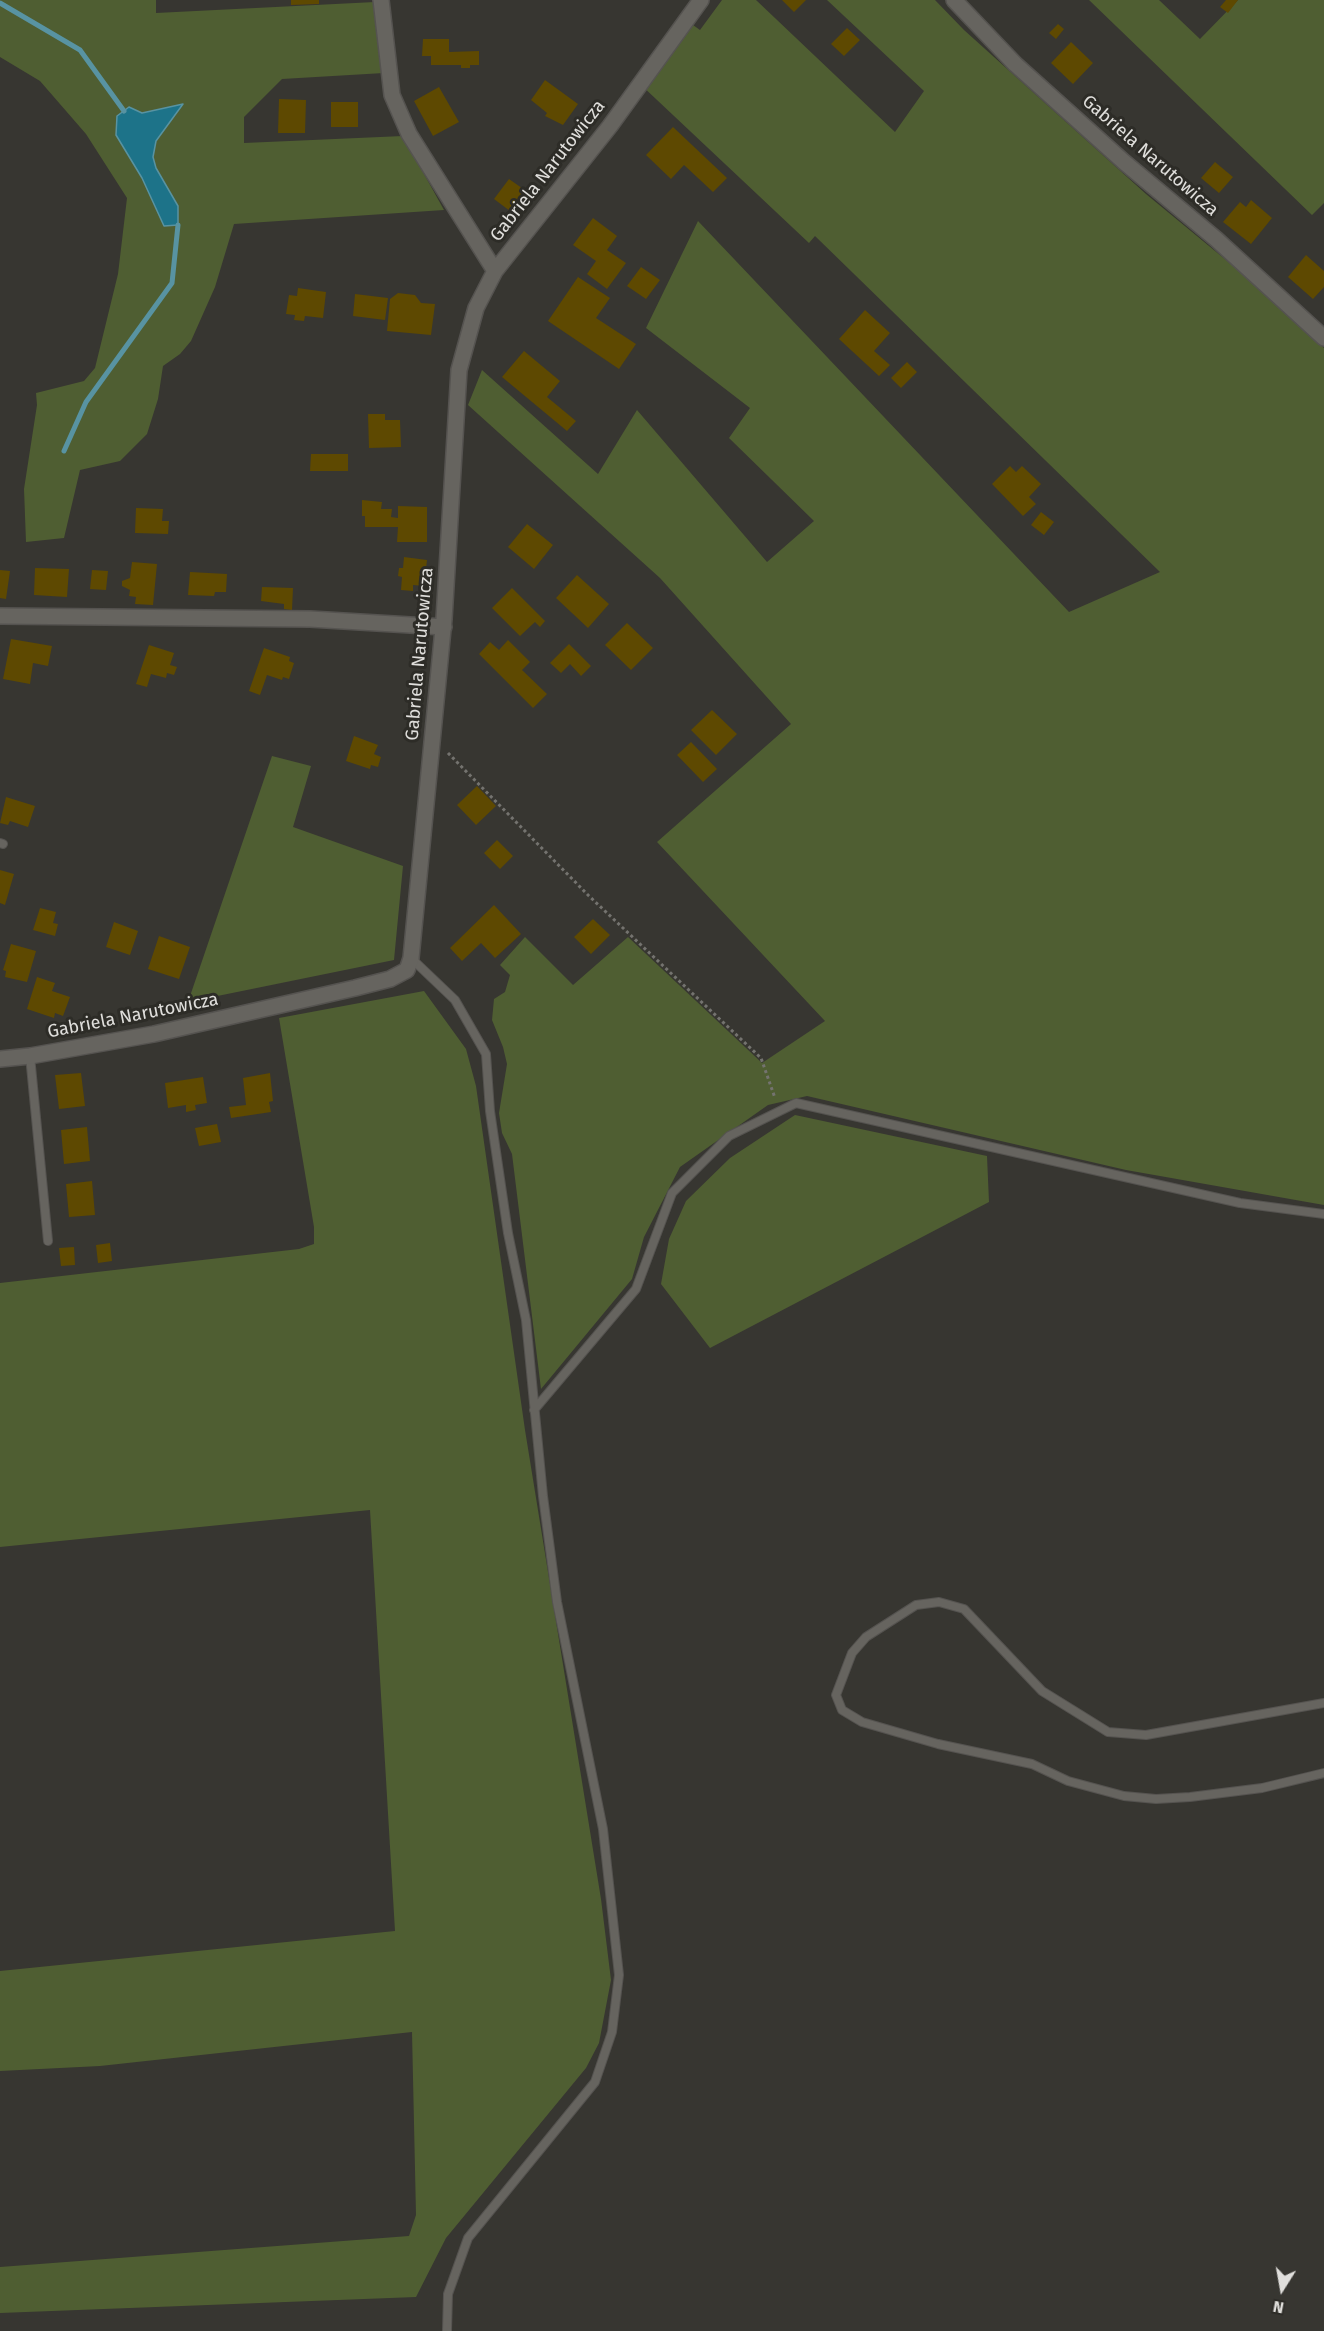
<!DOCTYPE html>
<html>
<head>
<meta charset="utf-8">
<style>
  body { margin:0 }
  #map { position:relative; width:1324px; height:2331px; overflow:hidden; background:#373631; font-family:"Fira Sans",sans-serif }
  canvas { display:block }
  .north { position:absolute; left:1252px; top:2259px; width:60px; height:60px; -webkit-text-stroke:4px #2d2c27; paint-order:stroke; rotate:191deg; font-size:16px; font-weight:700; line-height:24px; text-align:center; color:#e0dfdc }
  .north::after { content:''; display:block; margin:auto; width:21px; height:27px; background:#e0dfdc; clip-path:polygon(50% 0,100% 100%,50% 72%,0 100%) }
</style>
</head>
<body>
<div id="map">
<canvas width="1324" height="2331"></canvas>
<div class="north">N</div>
</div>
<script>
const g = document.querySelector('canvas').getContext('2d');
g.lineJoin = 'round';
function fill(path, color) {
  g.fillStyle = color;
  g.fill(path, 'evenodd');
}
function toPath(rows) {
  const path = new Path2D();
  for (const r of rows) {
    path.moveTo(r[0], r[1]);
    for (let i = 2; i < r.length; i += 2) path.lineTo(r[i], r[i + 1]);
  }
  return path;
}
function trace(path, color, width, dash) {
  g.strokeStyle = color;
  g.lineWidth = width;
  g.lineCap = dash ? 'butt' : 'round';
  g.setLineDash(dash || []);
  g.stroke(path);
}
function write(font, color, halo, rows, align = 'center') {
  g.font = font + ' "Fira Sans",sans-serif';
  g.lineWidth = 6;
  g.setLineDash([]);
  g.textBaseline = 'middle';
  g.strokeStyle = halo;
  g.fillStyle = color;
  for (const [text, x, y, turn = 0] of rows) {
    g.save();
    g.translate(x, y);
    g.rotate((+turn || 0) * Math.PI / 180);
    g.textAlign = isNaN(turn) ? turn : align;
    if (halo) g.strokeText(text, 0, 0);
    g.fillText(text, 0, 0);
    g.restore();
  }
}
fill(toPath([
  [0,0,156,0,156,13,375,2,384,73,282,79,244,117,244,143,403,136,444,210,234,224,215,287,191,341,180,354,163,366,158,399,147,434,120,461,80,470,64,538,26,542,24,489,37,405,36,393,84,381,95,368,118,274,127,198,86,134,40,81,0,57],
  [722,0,756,0,895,132,924,91,827,0,935,0,964,30,1146,194,1243,274,1324,348,1324,1205,1126,1170,807,1096,768,1105,680,1167,644,1237,632,1279,541,1389,512,1154,502,1133,499,1113,507,1064,503,1047,492,1020,494,999,505,992,510,975,500,965,525,937,573,985,628,937,762,1063,825,1021,657,842,791,724,660,578,468,405,482,370,598,474,637,410,767,562,814,521,729,438,750,408,646,328,698,221,1069,612,1160,572,815,236,809,243,640,84,686,20,700,30],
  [1089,0,1159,0,1200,39,1238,0,1324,0,1324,203,1312,215],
  [272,756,311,766,293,827,403,866,394,960,188,1002],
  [424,991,466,1049,476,1086,525,1430,601,1899,611,1980,599,2043,586,2068,446,2238,416,2297,0,2313,0,2267,409,2236,416,2215,412,2032,100,2066,0,2071,0,1971,395,1931,370,1510,0,1547,0,1283,299,1249,314,1244,314,1227,279,1018],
  [795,1115,987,1156,989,1202,710,1348,661,1284,669,1239,686,1201,730,1158]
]), '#4f5e32');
const water = toPath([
  [183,104,156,141,153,157,156,168,178,206,178,225,164,226,142,178,116,135,117,116,129,107,142,113,183,104]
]);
fill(water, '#1d7389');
trace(water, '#5893a2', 1.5);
trace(toPath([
  [0,3,80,50,124,111],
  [64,451,86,402,172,283,178,225]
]), '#5893a2', 5);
fill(toPath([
  [291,0,319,0,319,4,291,5],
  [782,0,806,0,794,12],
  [1226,0,1238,0,1228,13,1220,7],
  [1058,24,1064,29,1056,39,1049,33],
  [847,28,860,40,844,56,831,44],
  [423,39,449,39,449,52,479,51,479,65,470,65,470,68,461,68,461,65,431,65,431,56,422,56],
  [1071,42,1093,63,1073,84,1051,63],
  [545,80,578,104,563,125,545,116,547,113,531,100],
  [439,87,459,122,433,136,414,101],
  [279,99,306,100,305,133,278,133],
  [331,102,358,102,358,127,331,127],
  [673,127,727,178,713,192,684,165,671,179,646,155],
  [1215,162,1233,177,1219,193,1201,178],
  [509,179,529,193,514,214,494,199],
  [1251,200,1272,218,1251,244,1223,222,1240,202,1246,207],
  [593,218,617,236,607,250,626,263,607,289,587,274,596,261,573,245],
  [1306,255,1324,271,1324,287,1313,299,1288,277],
  [641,267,660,280,646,299,627,286],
  [578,277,610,298,596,318,636,344,619,369,548,321],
  [298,288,326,292,323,318,305,316,304,321,294,320,295,315,286,314,289,295,297,296],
  [398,293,415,295,421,303,435,304,431,335,387,331,390,299],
  [355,294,388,298,385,320,353,316],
  [865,310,890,333,874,351,890,365,879,376,839,339],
  [524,351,560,381,547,397,576,421,567,431,502,377],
  [907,362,917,372,901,388,891,378],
  [368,414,385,414,385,420,400,420,401,447,369,448],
  [311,454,348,454,348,471,310,471],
  [1010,466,1016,472,1022,466,1041,484,1029,497,1036,504,1023,516,992,484],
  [362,500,382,502,381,509,392,509,391,517,398,518,398,506,427,507,427,542,397,542,398,527,365,527,365,516,362,516],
  [136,508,163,509,162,521,169,521,168,534,135,533],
  [1041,512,1054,522,1044,535,1031,525],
  [527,524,553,545,534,569,508,547],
  [404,557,427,560,424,586,413,585,413,591,401,590,402,577,398,576,399,568,403,568],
  [132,562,157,564,153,605,135,604,136,597,129,596,130,590,122,586,122,581,130,578],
  [35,568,69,569,67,597,34,595],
  [0,570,10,571,6,599,0,598],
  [92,570,108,571,106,590,90,589],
  [190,572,227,574,226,592,215,592,214,596,188,595],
  [577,575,609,604,588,628,556,598],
  [262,587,293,588,292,610,284,609,284,604,261,601],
  [512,588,545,621,540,627,535,622,520,636,492,608],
  [627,623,653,648,631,670,605,645],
  [11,639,52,646,48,666,33,663,30,684,3,679],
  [508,640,530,662,522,670,547,694,533,708,479,654,490,642,499,650],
  [569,644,591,666,581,676,570,664,561,673,550,663],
  [149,645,174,653,170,665,177,667,174,675,167,673,166,678,151,674,147,687,136,684],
  [264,648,290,657,289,661,294,663,289,679,283,677,282,680,267,675,260,695,249,691],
  [712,710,737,734,716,755,691,730],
  [354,736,378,745,374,754,381,757,378,767,371,765,370,769,346,761],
  [691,742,717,769,703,782,677,755],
  [477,786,496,806,476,825,457,805],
  [6,797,35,806,28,827,10,821,8,825,0,823],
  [497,840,513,856,500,869,484,853],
  [0,870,14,874,5,905,0,903],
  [494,905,521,934,495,958,481,943,462,961,450,948],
  [40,908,56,912,53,923,58,924,55,936,33,930],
  [593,919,610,935,591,954,574,937],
  [114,922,138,931,130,955,106,947],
  [159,936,190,947,179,979,148,969],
  [11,944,36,951,27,982,5,977,6,971,3,970],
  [37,977,55,983,52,991,70,997,63,1016,55,1013,54,1018,27,1009],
  [81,1073,85,1106,59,1109,55,1075],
  [270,1073,273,1101,269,1102,271,1112,231,1118,229,1107,246,1105,243,1078],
  [203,1077,207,1103,195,1105,196,1110,186,1112,186,1105,168,1108,165,1083],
  [217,1124,221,1142,199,1146,195,1128],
  [87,1127,90,1161,64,1164,61,1130],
  [92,1181,95,1215,69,1217,66,1184],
  [110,1243,112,1261,98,1263,96,1245],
  [74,1247,75,1265,61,1266,59,1248]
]), '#5e4901');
const service = toPath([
  [0,843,3,844],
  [411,958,455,1000,486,1054,490,1111,508,1233,526,1320,543,1496,557,1602,603,1829,619,1975,612,2032,595,2082,468,2238,448,2294,447,2331],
  [30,1056,48,1241],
  [534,1410,636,1289,672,1193,729,1136,796,1103,1240,1203,1324,1214],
  [1324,1703,1146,1735,1108,1732,1042,1691,964,1609,939,1602,916,1605,866,1637,852,1653,836,1695,842,1710,862,1722,938,1744,1032,1764,1068,1781,1124,1796,1156,1799,1190,1797,1262,1788,1324,1773]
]);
const minor = toPath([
  [381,0,392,95,409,134,495,271],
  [954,0,1015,64,1124,162,1216,239,1324,338],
  [0,616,310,619,444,627],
  [0,1059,30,1056,154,1034,355,988,390,979,407,970,411,958,444,619,459,370,476,308,495,271,610,126,701,0]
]);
trace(service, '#555350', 10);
trace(minor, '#555350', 18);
trace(toPath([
  [448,753,589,896,761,1058,775,1098]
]), '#74736f', 3, [3, 3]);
trace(service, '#66645f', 8);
trace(minor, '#66645f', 15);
write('18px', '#e0dfdc', '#2d2c27', [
  ["Gabriela Narutowicza",1150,156,41],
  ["Gabriela Narutowicza",548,171,-52],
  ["Gabriela Narutowicza",420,654,-85],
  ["Gabriela Narutowicza",133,1016,-11]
]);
</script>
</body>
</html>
